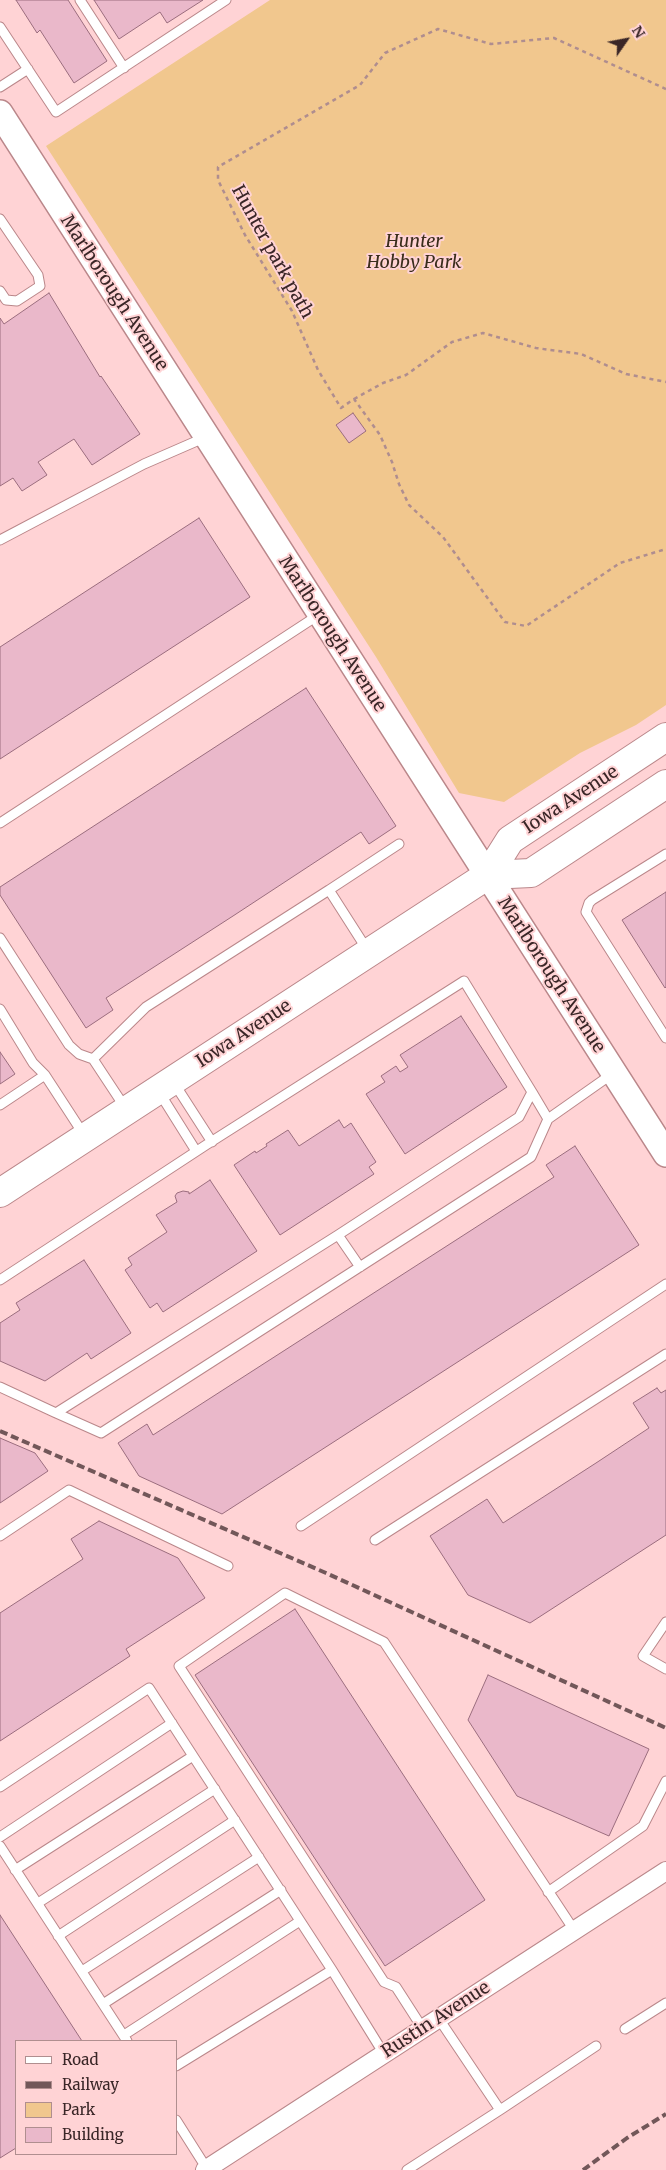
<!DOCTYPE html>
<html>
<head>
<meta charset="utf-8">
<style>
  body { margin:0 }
  #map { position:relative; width:666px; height:2170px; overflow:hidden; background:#ffd3d5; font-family:Merriweather,serif }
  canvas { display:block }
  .legend { position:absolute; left:15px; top:2040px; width:162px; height:115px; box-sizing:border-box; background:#ffd3d5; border:1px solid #b08e8f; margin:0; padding:6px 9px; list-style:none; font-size:15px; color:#3a2627 }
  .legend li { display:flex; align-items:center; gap:10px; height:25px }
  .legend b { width:25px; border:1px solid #b08e8f }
  .north { position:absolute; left:601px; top:15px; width:50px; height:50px; -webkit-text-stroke:4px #ffd3d5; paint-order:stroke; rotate:57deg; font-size:14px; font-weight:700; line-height:20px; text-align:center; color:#3a2627 }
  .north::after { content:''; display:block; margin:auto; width:18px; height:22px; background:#3a2627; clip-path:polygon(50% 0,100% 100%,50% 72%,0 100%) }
</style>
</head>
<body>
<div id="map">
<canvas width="666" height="2170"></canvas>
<ul class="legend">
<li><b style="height:6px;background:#fff"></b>Road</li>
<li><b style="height:6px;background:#725759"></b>Railway</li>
<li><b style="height:14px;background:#f1c78e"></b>Park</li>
<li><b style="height:14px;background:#eab8ca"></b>Building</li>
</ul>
<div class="north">N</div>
</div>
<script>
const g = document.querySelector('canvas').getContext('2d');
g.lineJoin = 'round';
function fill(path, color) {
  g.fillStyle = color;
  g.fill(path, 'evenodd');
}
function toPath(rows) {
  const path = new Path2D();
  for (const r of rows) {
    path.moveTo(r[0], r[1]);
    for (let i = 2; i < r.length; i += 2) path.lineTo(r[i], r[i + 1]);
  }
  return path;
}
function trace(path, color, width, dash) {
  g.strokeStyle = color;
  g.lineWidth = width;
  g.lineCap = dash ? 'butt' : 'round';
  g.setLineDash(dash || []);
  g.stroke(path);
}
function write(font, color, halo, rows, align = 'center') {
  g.font = font + ' Merriweather,serif';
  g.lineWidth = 4;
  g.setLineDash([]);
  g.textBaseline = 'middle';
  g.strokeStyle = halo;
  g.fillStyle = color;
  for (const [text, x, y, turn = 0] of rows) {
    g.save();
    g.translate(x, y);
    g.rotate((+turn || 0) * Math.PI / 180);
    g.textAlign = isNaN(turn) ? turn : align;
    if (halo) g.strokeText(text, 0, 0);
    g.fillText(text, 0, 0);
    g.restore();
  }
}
fill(toPath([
  [270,0,666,0,666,705,636,725,580,753,504,802,459,793,376,657,46,146]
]), '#f1c78e');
const building = toPath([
  [16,0,68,0,107,61,74,83,40,30,37,33,16,0],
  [94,0,203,0,167,23,160,12,119,39,94,0],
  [49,293,100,377,101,376,140,434,92,465,74,439,38,462,47,475,22,491,13,478,0,486,0,318,4,324,49,293],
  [353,413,366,431,349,443,336,425,353,413],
  [199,518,250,597,0,759,0,647,199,518],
  [306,688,396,826,369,844,361,832,233,916,106,998,113,1010,86,1028,0,895,0,887,306,688],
  [666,892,666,987,665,988,622,920,666,892],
  [461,1016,507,1087,405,1154,366,1094,385,1082,381,1076,396,1066,400,1072,408,1067,400,1055,461,1016],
  [0,1052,15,1074,0,1084,0,1052],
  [339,1120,344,1128,351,1123,376,1162,369,1167,374,1174,280,1235,234,1165,255,1151,256,1153,267,1146,266,1144,288,1130,299,1146,339,1120],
  [575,1146,639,1245,222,1514,139,1476,118,1443,147,1424,153,1435,554,1177,546,1165,575,1146],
  [210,1180,257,1251,163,1312,157,1303,150,1308,125,1270,132,1265,128,1258,167,1232,156,1215,177,1202,175,1196,177,1193,183,1191,189,1192,189,1194,210,1180],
  [84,1260,131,1333,91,1359,87,1353,45,1381,0,1361,0,1323,20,1310,16,1303,84,1260],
  [657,1388,661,1393,666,1390,666,1535,530,1623,468,1595,430,1536,487,1499,503,1523,596,1463,649,1428,633,1403,657,1388],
  [0,1438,35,1453,48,1471,0,1503,0,1438],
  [99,1521,178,1558,205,1598,126,1649,130,1656,0,1741,0,1613,83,1559,71,1539,99,1521],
  [295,1609,485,1900,385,1966,195,1675,295,1609],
  [488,1675,649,1749,609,1836,517,1796,468,1720,488,1675],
  [0,1915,82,2041,16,2041,16,2148,0,2158,0,1915]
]);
fill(building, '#eab8ca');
trace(building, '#9b6d7e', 1);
const lane = toPath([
  [80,0,124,68],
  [0,27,56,112,226,0],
  [0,87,28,69],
  [0,219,38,275,40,286,17,301,6,300,0,291],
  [0,540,144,464,206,437],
  [0,823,320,614],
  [666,854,592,900,589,903,586,912,666,1038],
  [329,890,399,844],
  [0,938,69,1045,79,1054,93,1059,126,1109],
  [0,1009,33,1063,45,1075,84,1135],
  [93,1059,146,1007,329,890,368,951],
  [174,1083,212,1142],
  [159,1092,196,1151],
  [532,1092,548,1119],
  [0,1105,45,1075],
  [338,1235,360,1267],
  [0,1280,206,1145,464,981,532,1092,519,1117,338,1235,56,1413,101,1433,531,1157,548,1119,612,1074],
  [0,1387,56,1413],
  [301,1526,666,1284],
  [0,1536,69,1490,228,1566],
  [375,1540,666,1354],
  [666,1622,643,1656,666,1669],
  [0,1787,149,1688,193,1756],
  [0,1837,172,1723],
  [0,1846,127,2041],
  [15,1870,193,1756,332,1970,384,2054],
  [548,1892,643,1826,666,1781],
  [38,1903,215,1789],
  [58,1936,235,1820],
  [82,1971,259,1857],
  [103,2004,281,1890],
  [439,2019,500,2110,596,2046],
  [423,2029,396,1987,384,1982,179,1666,285,1593,384,1642,574,1930],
  [625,2029,666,2003],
  [124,2035,300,1921],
  [176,2066,332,1970],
  [176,2120,207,2169],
  [407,2170,500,2110]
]);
const street = toPath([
  [205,2170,666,1871]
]);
const secondary = toPath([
  [0,113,666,1154]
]);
const primary = toPath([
  [488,875,531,873,666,784],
  [0,1193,488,875,510,840,666,737]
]);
trace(lane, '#ba878a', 11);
trace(street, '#ba878a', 20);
trace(secondary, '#ba878a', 28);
trace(primary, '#ba878a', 30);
trace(toPath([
  [666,89,554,38,491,44,438,29,385,53,360,85,218,167,218,180,245,235,292,311,318,370,341,408,354,399,380,435,392,462,399,484,409,505,443,537,505,622,526,626,620,563,666,549],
  [354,399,383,383,406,375,452,342,483,333,536,348,581,354,626,374,666,382]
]), '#af8d8f', 2.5, [4, 4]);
trace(lane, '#fff', 9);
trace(street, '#fff', 18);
trace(secondary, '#fff', 25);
trace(primary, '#fff', 28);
trace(toPath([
  [0,1431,326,1573,666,1728],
  [583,2170,627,2138,666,2114]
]), '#725759', 4, [8, 4]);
write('italic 18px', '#3a2d1b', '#ffd3d5', [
  ["Hunter",414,242],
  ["Hobby Park",414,263]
]);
write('18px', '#3a2627', '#ffd3d5', [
  ["Hunter park path",272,252,61],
  ["Marlborough Avenue",114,293,57],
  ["Marlborough Avenue",332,634,57],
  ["Iowa Avenue",571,800,-33],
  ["Marlborough Avenue",551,975,57],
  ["Iowa Avenue",244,1034,-33],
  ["Rustin Avenue",436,2020,-33]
]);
</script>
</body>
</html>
